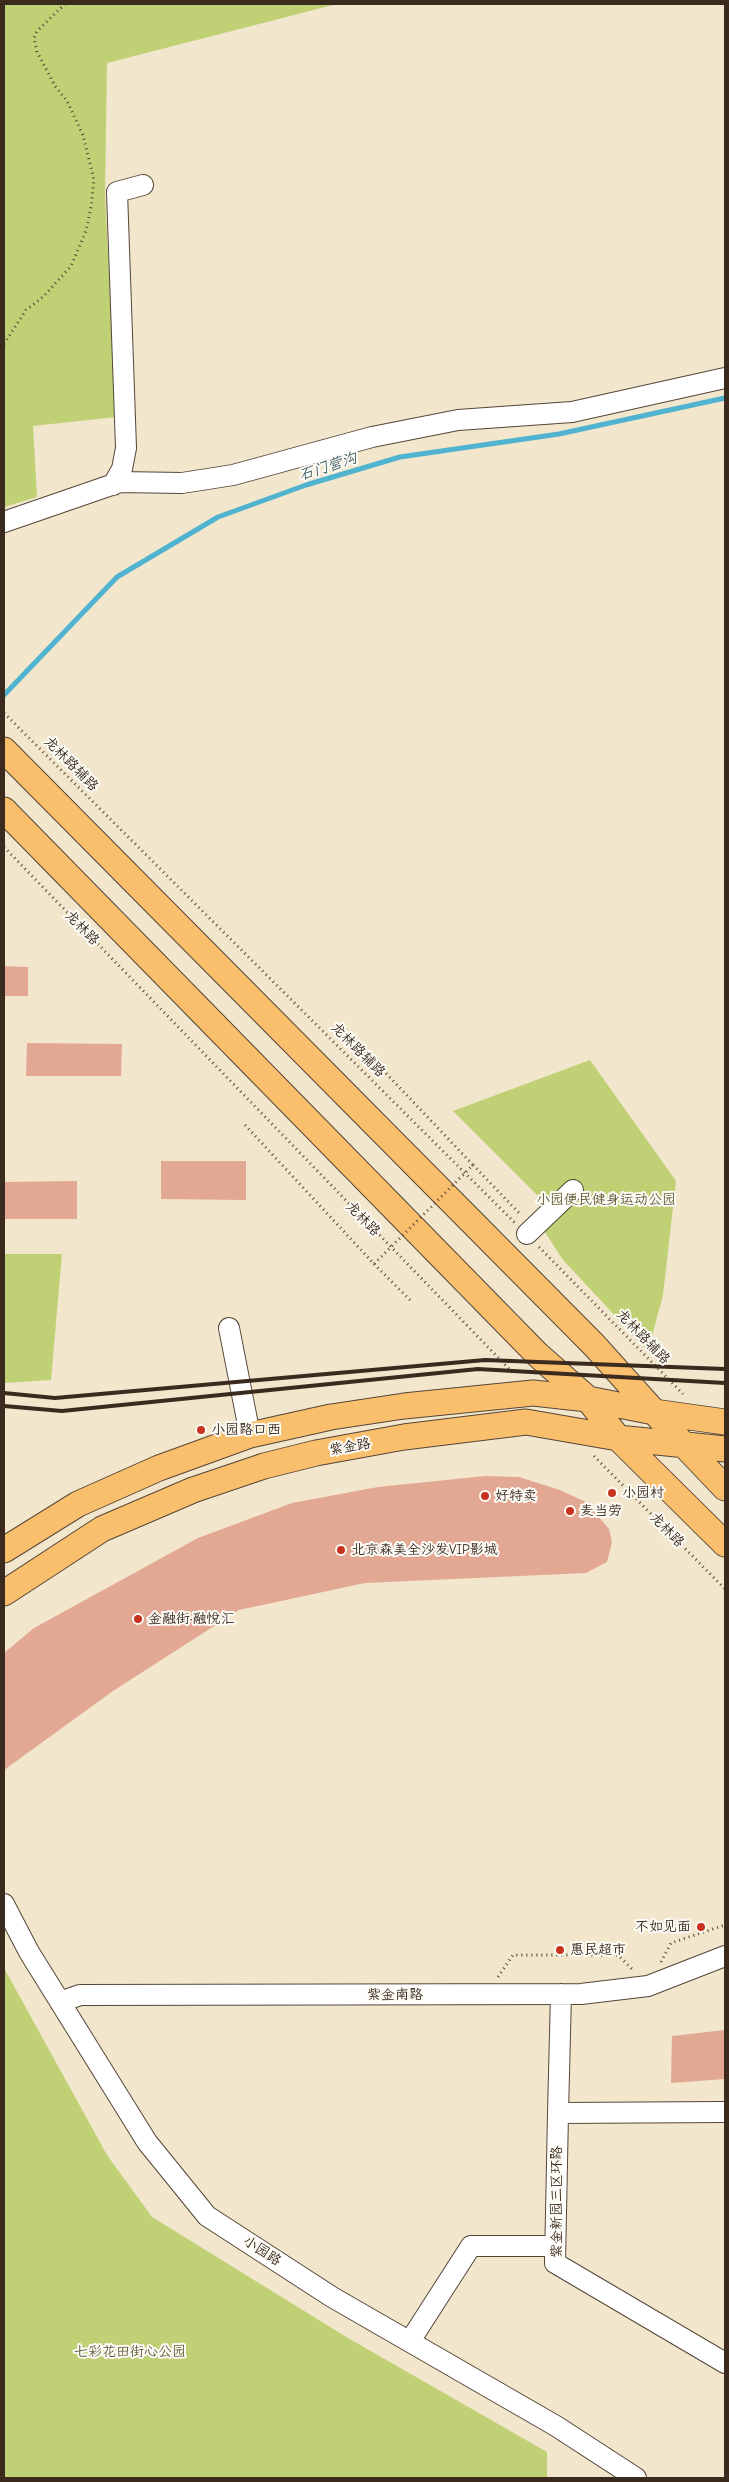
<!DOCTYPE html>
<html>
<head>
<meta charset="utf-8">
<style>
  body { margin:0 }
  #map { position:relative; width:729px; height:2482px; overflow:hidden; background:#f2e6cd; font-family:"Comic Neue",sans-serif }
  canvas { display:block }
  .frame { position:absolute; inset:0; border:5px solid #3b2a1e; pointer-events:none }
</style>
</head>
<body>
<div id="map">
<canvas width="729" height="2482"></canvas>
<div class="frame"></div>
</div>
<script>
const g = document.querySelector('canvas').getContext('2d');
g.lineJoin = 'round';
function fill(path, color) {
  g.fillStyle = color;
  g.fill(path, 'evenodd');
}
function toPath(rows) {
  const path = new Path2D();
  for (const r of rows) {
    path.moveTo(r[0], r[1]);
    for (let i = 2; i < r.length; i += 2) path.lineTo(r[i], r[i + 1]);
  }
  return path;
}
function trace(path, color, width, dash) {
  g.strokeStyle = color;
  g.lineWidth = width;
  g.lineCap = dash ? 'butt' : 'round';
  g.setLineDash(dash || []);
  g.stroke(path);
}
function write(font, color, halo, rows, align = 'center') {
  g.font = font + ' "Comic Neue","LXGW WenKai TC",sans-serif';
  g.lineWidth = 4;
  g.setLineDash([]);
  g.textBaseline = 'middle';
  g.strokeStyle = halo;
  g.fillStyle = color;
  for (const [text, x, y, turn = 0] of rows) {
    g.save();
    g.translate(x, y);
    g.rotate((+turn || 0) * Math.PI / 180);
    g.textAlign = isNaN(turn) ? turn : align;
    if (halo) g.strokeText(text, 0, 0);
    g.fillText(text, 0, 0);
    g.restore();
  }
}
fill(toPath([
  [4,4,337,4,107,63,105,195,116,417,33,426,37,497,4,507],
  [590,1060,676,1181,663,1295,648,1351,563,1260,543,1229,538,1196,453,1111],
  [4,1254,62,1254,51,1380,4,1383],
  [4,1968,107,2155,152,2217,348,2338,547,2452,547,2478,4,2478]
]), '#bfd174');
trace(toPath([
  [4,695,117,577,218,517,306,485,400,457,559,434,725,398]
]), '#50b3cf', 5);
fill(toPath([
  [4,966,28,967,28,996,4,996],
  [27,1043,122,1044,121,1076,26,1076],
  [161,1161,246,1161,246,1200,161,1199],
  [77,1181,77,1219,4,1219,4,1182],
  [485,1476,519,1477,560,1490,586,1502,609,1529,612,1542,607,1562,586,1573,365,1583,239,1610,113,1691,4,1770,4,1653,34,1628,198,1538,292,1503,378,1487],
  [725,2030,725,2079,671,2083,672,2036]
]), '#e3a893');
const minor = toPath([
  [113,485,122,469,126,448,117,192,143,185],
  [4,522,120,482,182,483,233,475,372,437,458,420,572,412,725,378],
  [527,1234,573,1190],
  [229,1328,250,1435],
  [4,1904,29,1952,147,2142,207,2216,332,2297,556,2426,636,2478],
  [60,2002,80,1995,581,1994,648,1986,725,1956],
  [725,2112,558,2113,555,2263,725,2363],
  [558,2113,561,1994],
  [410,2341,471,2246,555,2246]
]);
const major = toPath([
  [4,750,594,1345,684,1445,725,1488],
  [4,810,538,1355,588,1399,618,1438,725,1544],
  [4,1550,78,1504,159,1468,250,1435,331,1417,404,1406,533,1393,588,1399,654,1412,725,1422],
  [4,1593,102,1529,193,1490,264,1466,316,1453,404,1437,526,1422,618,1438,725,1449]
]);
trace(minor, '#564638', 22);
trace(major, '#564638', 27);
trace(toPath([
  [4,344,26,310,43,297,71,266,86,231,91,207,94,180,83,135,67,101,55,86,37,52,34,38,37,31,65,4],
  [4,713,515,1223],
  [4,847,514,1374],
  [473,1165,521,1215],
  [539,1247,683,1394],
  [374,1264,412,1302],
  [594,1456,725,1589],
  [661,1962,671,1943,725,1925],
  [498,1977,513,1955,618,1955,632,1969]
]), '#564638', 3, [1, 4]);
trace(minor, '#fff', 20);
trace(major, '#f9bf6c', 25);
trace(toPath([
  [4,1393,55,1398,485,1360,725,1369],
  [4,1406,62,1411,478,1369,725,1383]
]), '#3b2a1e', 4);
trace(toPath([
  [245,1125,374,1264,473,1165,345,1030]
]), '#564638', 3, [1, 4]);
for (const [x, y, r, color] of [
  [201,1430,5,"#c8321e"],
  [612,1493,5,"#c8321e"],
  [485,1496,5,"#c8321e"],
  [570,1511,5,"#c8321e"],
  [341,1550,5,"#c8321e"],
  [138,1619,5,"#c8321e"],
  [701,1927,5,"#c8321e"],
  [560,1950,5,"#c8321e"]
]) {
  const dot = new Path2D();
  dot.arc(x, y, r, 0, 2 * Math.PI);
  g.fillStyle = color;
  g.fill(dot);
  trace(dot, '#fdfcf7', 2);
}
write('14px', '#3b2a1e', '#fdfcf7', [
  ["龙林路辅路",71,764,45],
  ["龙林路",82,928,46],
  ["龙林路辅路",358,1050,45],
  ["龙林路",363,1219,46],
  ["龙林路辅路",643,1337,46],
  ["紫金路",350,1447,-10],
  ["龙林路",667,1530,46],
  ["紫金南路",395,1995],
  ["紫金新园三区环路",557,2202,-90],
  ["小园路",262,2251,33]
]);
write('14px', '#635c38', '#fdfcf7', [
  ["小园便民健身运动公园",606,1200],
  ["七彩花田街心公园",130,2352]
]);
write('14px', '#3b2a1e', '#fdfcf7', [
  ["小园路口西",211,1430],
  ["小园村",622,1493],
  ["好特卖",495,1496],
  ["麦当劳",580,1511],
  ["北京森美全沙发VIP影城",351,1550],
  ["金融街·融悦汇",148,1619],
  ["不如见面",691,1927,"right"],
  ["惠民超市",570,1950]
], 'left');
write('italic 15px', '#436165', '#fdfcf7', [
  ["石门营沟",328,467,-18]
]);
</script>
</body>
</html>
